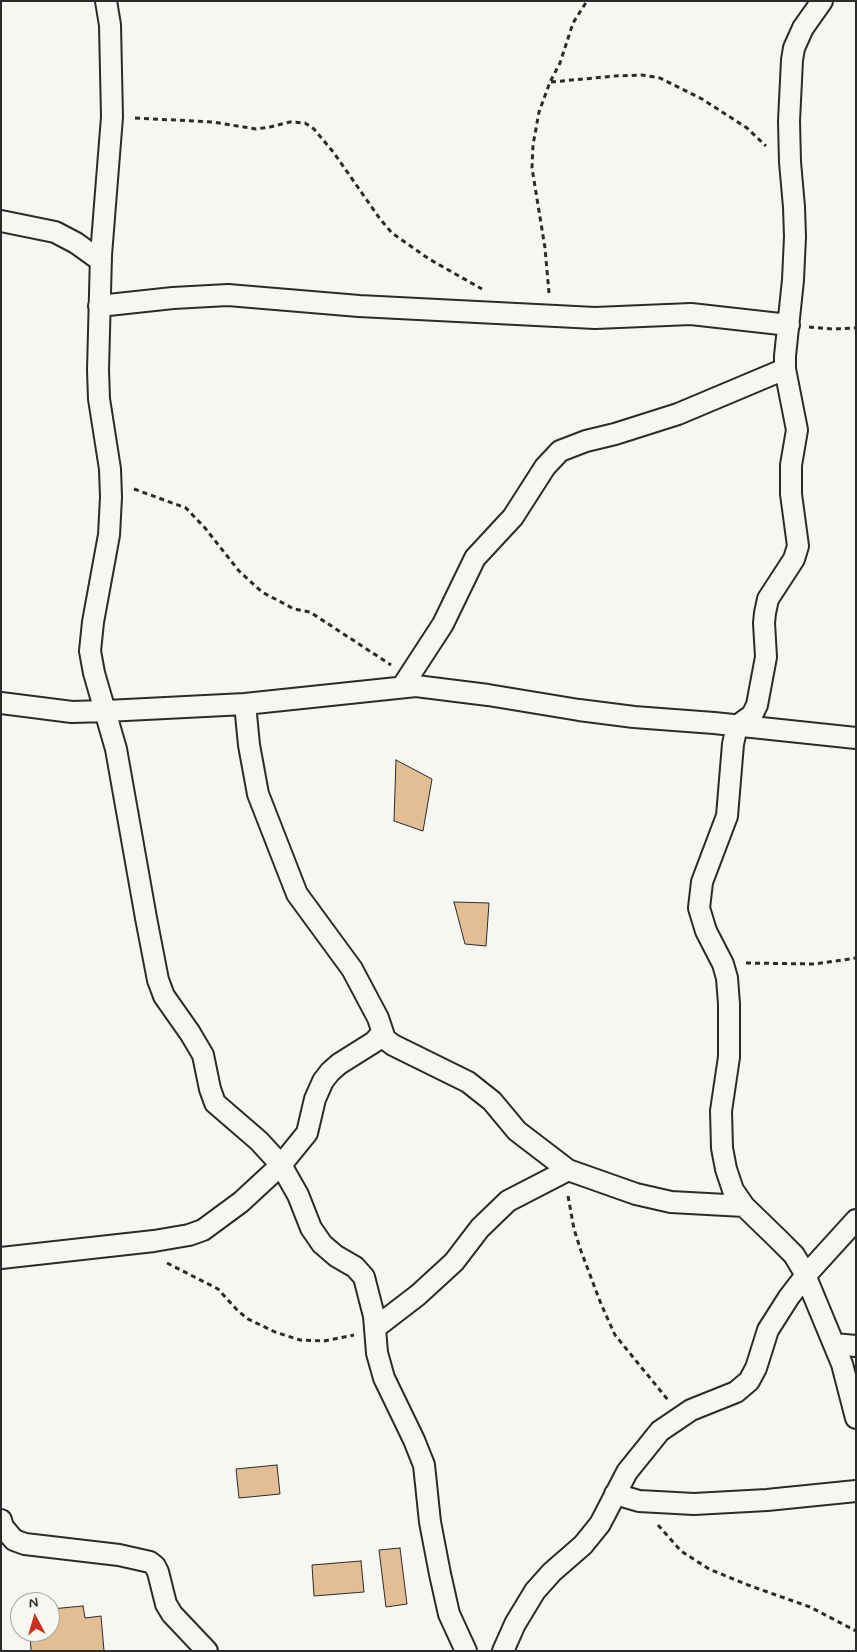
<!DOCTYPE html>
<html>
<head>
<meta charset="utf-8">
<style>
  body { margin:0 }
  #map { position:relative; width:857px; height:1652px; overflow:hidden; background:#f6f6f2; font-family:Mynerve,sans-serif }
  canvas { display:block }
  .frame { position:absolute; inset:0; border:2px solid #2b2b2b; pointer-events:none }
  .north { position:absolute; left:10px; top:1592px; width:50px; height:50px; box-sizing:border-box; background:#f6f6f2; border:1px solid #a5a5a2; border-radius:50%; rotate:354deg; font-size:14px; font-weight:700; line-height:20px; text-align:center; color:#2b2b2b }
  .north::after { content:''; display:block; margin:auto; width:18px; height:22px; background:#c8321e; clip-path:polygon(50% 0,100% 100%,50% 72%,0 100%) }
</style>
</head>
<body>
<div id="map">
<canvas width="857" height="1652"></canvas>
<div class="frame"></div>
<div class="north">N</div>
</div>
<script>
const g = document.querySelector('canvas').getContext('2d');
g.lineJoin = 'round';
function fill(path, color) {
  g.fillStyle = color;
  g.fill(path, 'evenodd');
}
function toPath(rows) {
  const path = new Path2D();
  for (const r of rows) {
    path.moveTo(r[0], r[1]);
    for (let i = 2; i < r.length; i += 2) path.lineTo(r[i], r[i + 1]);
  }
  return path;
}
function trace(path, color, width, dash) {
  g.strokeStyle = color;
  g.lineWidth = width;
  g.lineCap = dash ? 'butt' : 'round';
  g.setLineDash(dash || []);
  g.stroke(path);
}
const building = toPath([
  [396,760,432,779,423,831,394,821,396,760],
  [454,902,489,903,486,946,465,944,454,902],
  [277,1465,280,1494,239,1498,236,1469,277,1465],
  [400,1548,407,1604,386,1607,379,1550,400,1548],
  [361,1561,364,1592,314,1596,312,1565,361,1561],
  [83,1606,85,1618,101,1616,104,1651,31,1651,30,1632,50,1632,51,1609,83,1606]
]);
fill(building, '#e3be94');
trace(building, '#2b2b2b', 1);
const street = toPath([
  [106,1,110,25,112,117,101,255,98,370,99,399,110,469,111,497,109,535,93,622,90,651,94,673,116,749,146,918,158,980,164,996,190,1033,203,1055,210,1089,215,1103,259,1141,281,1165,298,1195,311,1228,322,1244,336,1256,355,1267,364,1277,374,1316,377,1353,384,1378,414,1440,424,1465,430,1522,440,1574,449,1614,466,1651],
  [822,1,803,28,794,48,792,60,789,121,790,162,794,207,795,237,793,280,785,356,785,369,797,430,791,465,791,494,798,546,794,559,768,599,765,613,764,623,766,657,757,705,752,715,737,726,733,744,727,816,702,882,699,908,706,931,723,964,727,978,729,1004,729,1057,721,1111,722,1148,726,1169,733,1190,744,1206,778,1239,794,1255,803,1270,842,1364,856,1418],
  [1,221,55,232,76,243,101,261],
  [99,306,173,298,228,295,359,306,595,318,691,314,789,325],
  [402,687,443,624,475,558,513,517,545,467,560,451,586,441,615,434,678,414,785,369],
  [1,703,72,712,106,711,245,704,416,686,488,695,579,710,634,717,714,723,856,738],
  [245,704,249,745,258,794,297,894,352,969,378,1018,385,1039,393,1045,468,1082,492,1101,517,1131,568,1170,636,1194,671,1202,744,1206],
  [1,1258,154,1241,189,1235,203,1230,241,1202,281,1165,307,1133,315,1099,323,1081,330,1072,339,1064,374,1042,382,1033],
  [375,1328,418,1295,454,1262,480,1228,508,1201,568,1170],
  [834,1344,856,1346],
  [615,1494,639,1501,694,1504,767,1500,856,1491],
  [1,1520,3,1527,14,1540,25,1544,119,1555,150,1562,155,1566,158,1572,166,1604,172,1614,207,1651],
  [503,1651,515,1624,535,1591,552,1572,583,1545,600,1524,627,1472,660,1431,691,1410,736,1392,749,1381,756,1368,768,1330,789,1297,806,1275,856,1220]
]);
trace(street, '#2b2b2b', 24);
trace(toPath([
  [551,82,615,76,642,75,660,78,702,99,747,128,766,146],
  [135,118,213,122,256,129,270,127,290,122,305,123,314,129,334,153,380,219,392,233,429,259,482,289],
  [549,293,545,248,532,168,533,145,539,112,550,82,560,63,573,23,587,1],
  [809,327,832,329,856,328],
  [134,489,186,508,205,528,239,571,262,592,294,609,310,612,391,665],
  [746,963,815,964,856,958],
  [568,1196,574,1229,581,1251,601,1304,615,1335,668,1400],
  [167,1263,218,1289,238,1311,248,1319,275,1332,300,1340,324,1341,354,1335],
  [658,1525,681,1551,709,1569,748,1585,810,1607,856,1631]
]), '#2b2b2b', 3, [5, 4]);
trace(street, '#f6f6f2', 20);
</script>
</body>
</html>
